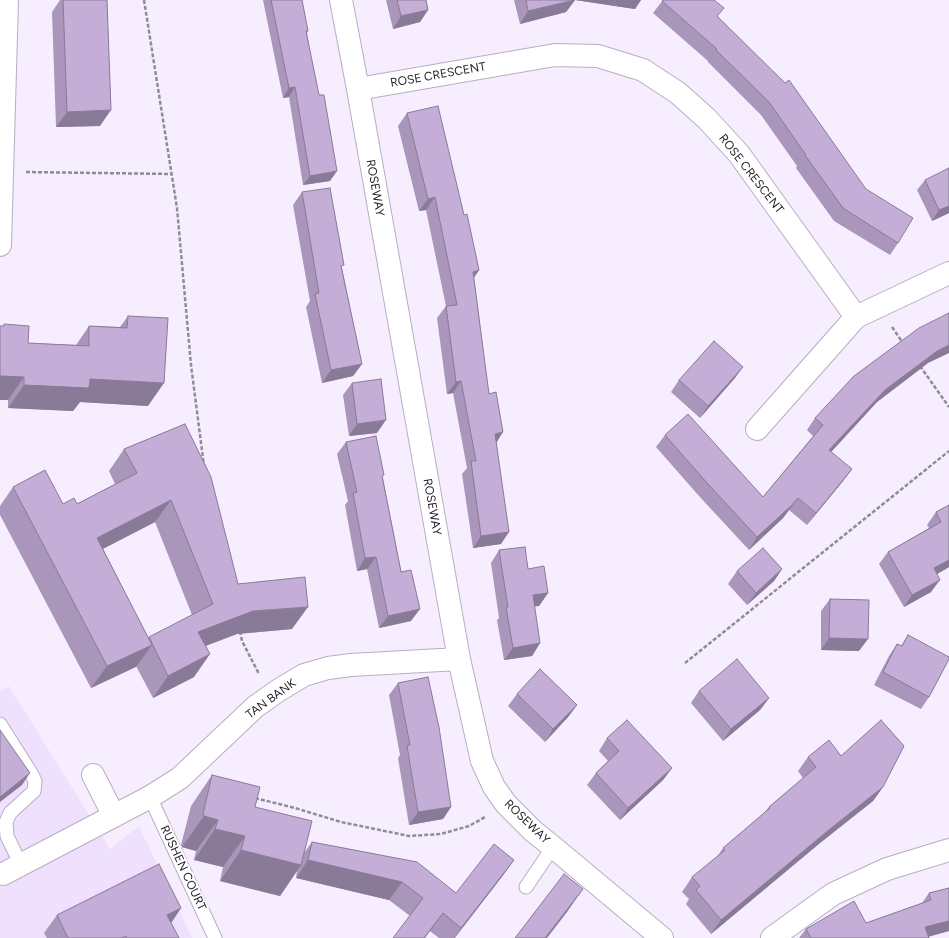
<!DOCTYPE html>
<html>
<head>
<meta charset="utf-8">
<style>
  body { margin:0 }
  canvas { display:block; background:#f6edff }
</style>
</head>
<body>
<canvas width="949" height="938"></canvas>
<script>
const g = document.querySelector('canvas').getContext('2d');
g.lineJoin = 'round';
function fill(path, color) {
  g.fillStyle = color;
  g.fill(path, 'evenodd');
}
function toPath(rows) {
  const path = new Path2D();
  for (const r of rows) {
    path.moveTo(r[0], r[1]);
    for (let i = 2; i < r.length; i += 2) path.lineTo(r[i], r[i + 1]);
  }
  return path;
}
function trace(path, color, width, dash) {
  g.strokeStyle = color;
  g.lineWidth = width;
  g.lineCap = dash ? 'butt' : 'round';
  g.setLineDash(dash || []);
  g.stroke(path);
}
function write(font, color, halo, rows, align = 'center') {
  g.font = font + ' Figtree,sans-serif';
  g.lineWidth = 4;
  g.setLineDash([]);
  g.textBaseline = 'middle';
  g.strokeStyle = halo;
  g.fillStyle = color;
  for (const [text, x, y, turn = 0] of rows) {
    g.save();
    g.translate(x, y);
    g.rotate((+turn || 0) * Math.PI / 180);
    g.textAlign = isNaN(turn) ? turn : align;
    if (halo) g.strokeText(text, 0, 0);
    g.fillText(text, 0, 0);
    g.restore();
  }
}
fill(toPath([
  [9,686,110,849,139,826,192,938,0,938,0,692]
]), '#efe0fd');
const service = toPath([
  [0,724,31,773,35,781,34,791,10,813,6,822,7,836,21,865],
  [150,797,215,938],
  [526,887,553,847]
]);
const minor = toPath([
  [341,0,358,89,459,659,482,761,494,787,506,804,533,831,553,847,662,938],
  [358,89,555,55,598,56,643,70,678,93,707,119,739,154,856,317],
  [0,245,7,0],
  [757,429,856,317,949,273],
  [93,775,114,816],
  [3,874,150,797,180,778,255,707,279,690,304,675,328,668,351,665,459,659],
  [772,938,833,894,887,869,949,850]
]);
trace(service, '#b8adc2', 15);
trace(minor, '#b8adc2', 24);
trace(toPath([
  [144,0,177,208,191,365,204,466],
  [26,172,172,174],
  [892,327,903,343],
  [920,366,949,407],
  [240,631,242,641,259,674],
  [685,663,949,451],
  [255,798,295,808,341,822,409,836,441,834,469,826,485,817]
]), '#918b98', 2.5, [4, 2]);
trace(service, '#fff', 13);
trace(minor, '#fff', 22);
fill(toPath([
  [60,0,107,0,100,126,56,127,52,12],
  [263,0,302,0,308,31,307,33,330,181,303,185,289,97,283,98],
  [386,0,426,0,428,10,420,22,393,29],
  [514,0,641,0,635,9,575,0,566,12,520,24],
  [663,0,718,17,898,243,890,255,834,221,796,168,797,166,761,115,708,62,708,61,653,13],
  [407,113,464,215,479,270,474,278,489,394,496,442,501,544,473,548,462,474,467,468,453,393,447,394,437,318,446,306,426,210,419,211,398,126],
  [925,180,949,213,932,221,917,190],
  [302,192,342,268,362,364,353,376,322,383,306,307,310,301,293,205],
  [128,316,148,406,80,402,73,411,8,408,8,400,0,400,0,326,3,326,4,324,28,343,76,345,89,326,120,327],
  [928,363,877,402,831,452,852,469,843,481,807,525,789,510,783,518,749,550,699,496,656,447,665,435,763,497,813,436,807,430,815,418],
  [743,367,734,379,700,418,671,392,679,380],
  [352,383,377,433,349,436,343,395],
  [185,424,238,584,292,629,237,634,206,646,194,677,153,698,136,666,91,688,0,515,0,506,13,487,63,504,77,504,115,484,109,471,124,449],
  [155,522,192,615,148,638,103,549],
  [346,442,383,478,411,621,379,628,367,569,357,571,345,505,348,501,337,454],
  [949,505,949,567,937,574,931,592,904,607,879,564,888,552,929,528,927,525,936,512],
  [499,550,548,593,539,606,534,606,540,643,532,656,504,660,497,620,499,618,491,563],
  [782,569,774,581,747,605,728,584,737,571],
  [830,599,859,651,821,650,821,611],
  [908,635,929,697,921,709,874,685,889,656,897,644,901,646],
  [398,683,451,807,443,819,409,825,398,758,400,755,389,695],
  [699,691,769,698,760,710,723,741,691,703],
  [517,694,577,705,568,717,545,742,508,706],
  [607,738,672,768,663,780,620,820,587,785,596,773,608,761,599,751],
  [841,756,883,787,873,801,820,843,711,934,686,904,689,899,682,892,692,877,717,857,723,848,764,813,769,807,803,778,798,771,808,757],
  [212,775,255,807,304,853,312,842,456,893,514,860,501,878,455,938,439,938,389,900,296,878,297,871,280,896,220,881,223,867,194,860,196,851,182,847,181,845,191,806],
  [949,888,949,931,928,937,929,938,799,938,806,929,866,923,922,903,929,893],
  [181,908,171,923,179,938,47,938,44,933,57,915]
]), '#a996ba');
fill(toPath([
  [573,0,641,0,635,9,575,0,566,12,520,24,528,11],
  [428,10,420,22,393,29,401,16],
  [295,87,289,97,283,98,289,88],
  [111,110,100,126,56,127,67,112],
  [337,171,330,181,303,185,310,176],
  [435,197,426,210,419,211,428,199],
  [949,206,949,213,932,221,939,210],
  [479,270,470,283,473,272],
  [949,345,949,353,928,363,877,402,821,463,829,450,885,390,937,351],
  [362,364,353,376,322,383,331,370],
  [743,367,734,379,700,418,708,406],
  [0,376,24,377,8,400,0,400],
  [90,379,164,383,148,406,80,402,73,411,8,408,24,385],
  [461,381,453,393,447,394,456,382],
  [386,420,377,433,349,436,357,424],
  [503,432,495,445,495,434],
  [852,469,843,481,807,525,816,513],
  [798,498,783,518,749,550,757,537],
  [171,500,155,522,81,560,97,538],
  [509,532,501,544,473,548,481,536],
  [376,557,367,569,357,571,365,558],
  [949,560,949,567,925,581,934,568],
  [782,569,774,581,747,605,756,593],
  [940,580,931,592,904,607,912,595],
  [548,593,539,606,524,608,533,595],
  [308,607,292,629,237,634,183,654,198,632,253,611],
  [420,609,411,621,379,628,388,616],
  [829,638,868,639,859,651,821,650],
  [540,643,532,656,504,660,513,648],
  [152,645,136,667,91,688,107,666],
  [210,654,194,677,153,698,168,676],
  [769,698,760,710,723,741,731,729],
  [577,705,568,717,545,742,553,729],
  [672,768,663,780,620,820,628,808],
  [30,773,22,785,0,802,0,797],
  [883,787,873,801,820,843,711,934,721,920,830,829],
  [451,807,443,819,409,825,418,812],
  [204,816,218,820,196,851,182,847],
  [215,829,245,836,223,867,194,860],
  [241,850,301,865,280,896,220,881],
  [308,860,402,882,389,900,296,878],
  [514,860,501,878,454,938,461,928],
  [583,889,567,912,547,938,545,938],
  [181,908,169,926,167,915],
  [443,913,430,931,425,938,424,938],
  [949,921,949,931,923,938,925,927]
]), '#897a97');
const building = toPath([
  [63,0,107,0,111,110,67,112,63,0],
  [271,0,302,0,308,31,306,31,319,95,324,95,337,171,310,176,295,87,289,88,271,0],
  [397,0,426,0,428,10,401,16,397,0],
  [526,0,575,0,528,11,526,0],
  [663,0,714,0,724,8,717,16,785,83,789,80,866,189,913,218,898,243,843,208,805,155,806,155,769,102,716,50,717,49,662,1,663,0],
  [438,106,464,215,467,214,479,270,473,272,489,394,496,392,503,432,495,434,509,532,481,536,471,461,476,461,461,381,456,382,446,306,457,305,435,197,428,199,407,113,438,106],
  [949,168,949,206,939,210,925,180,949,168],
  [330,188,344,265,341,266,362,364,331,370,315,294,319,293,302,192,330,188],
  [949,313,949,345,937,351,885,390,829,450,852,469,816,513,798,498,791,506,757,537,708,484,665,435,688,414,763,497,823,425,815,418,854,376,919,328,949,313],
  [128,316,168,318,164,383,90,379,89,388,24,385,24,377,0,376,0,326,4,326,4,324,29,326,28,343,89,346,89,326,127,328,128,316],
  [714,341,743,367,708,406,679,380,714,341],
  [381,379,386,420,357,424,352,383,381,379],
  [185,424,211,477,238,584,305,577,308,607,253,611,198,632,210,654,168,676,149,637,213,604,171,500,97,538,152,645,107,666,13,487,45,470,63,504,74,498,77,504,137,473,124,449,185,424],
  [376,436,384,475,382,476,401,572,411,570,420,609,388,616,376,557,365,558,353,493,357,492,346,442,376,436],
  [949,505,949,560,934,568,940,580,912,595,888,552,941,522,936,512,949,505],
  [525,547,528,569,544,566,548,593,533,595,540,643,513,648,506,607,508,607,499,550,525,547],
  [763,548,782,569,756,593,737,571,763,548],
  [830,599,869,600,868,639,829,638,830,599],
  [908,635,949,657,949,659,929,697,883,672,897,644,902,646,908,635],
  [737,659,769,698,731,729,699,691,737,659],
  [540,669,577,705,553,729,517,694,540,669],
  [428,677,439,727,451,807,418,812,407,746,410,745,398,683,428,677],
  [627,720,672,768,628,808,596,773,619,751,607,738,627,720],
  [881,720,904,746,883,787,830,829,721,920,696,890,700,886,692,877,725,850,723,848,770,808,769,807,816,767,808,757,829,740,841,756,881,720],
  [0,730,30,773,0,797,0,730],
  [212,775,260,787,255,807,312,821,301,865,241,850,245,836,215,829,218,820,204,816,203,814,212,775],
  [312,842,417,862,456,893,494,844,514,860,461,928,443,913,424,938,393,938,423,898,402,882,308,860,312,842],
  [159,864,181,908,167,915,179,938,127,938,126,936,121,938,68,938,57,915,159,864],
  [564,874,583,889,545,938,515,938,564,874],
  [949,888,949,921,925,927,929,938,811,938,806,929,854,901,866,923,931,900,929,893,949,888]
]);
fill(building, '#c4aed8');
trace(building, '#897a97', 1);
write('12px', '#252129', '#fff', [
  ["ROSE CRESCENT",438,75,-10],
  ["ROSE CRESCENT",751,174,52],
  ["ROSEWAY",375,188,80],
  ["ROSEWAY",432,507,80],
  ["TAN BANK",271,699,-36],
  ["ROSEWAY",527,822,44],
  ["RUSHEN COURT",183,868,65]
]);
</script>
</body>
</html>
